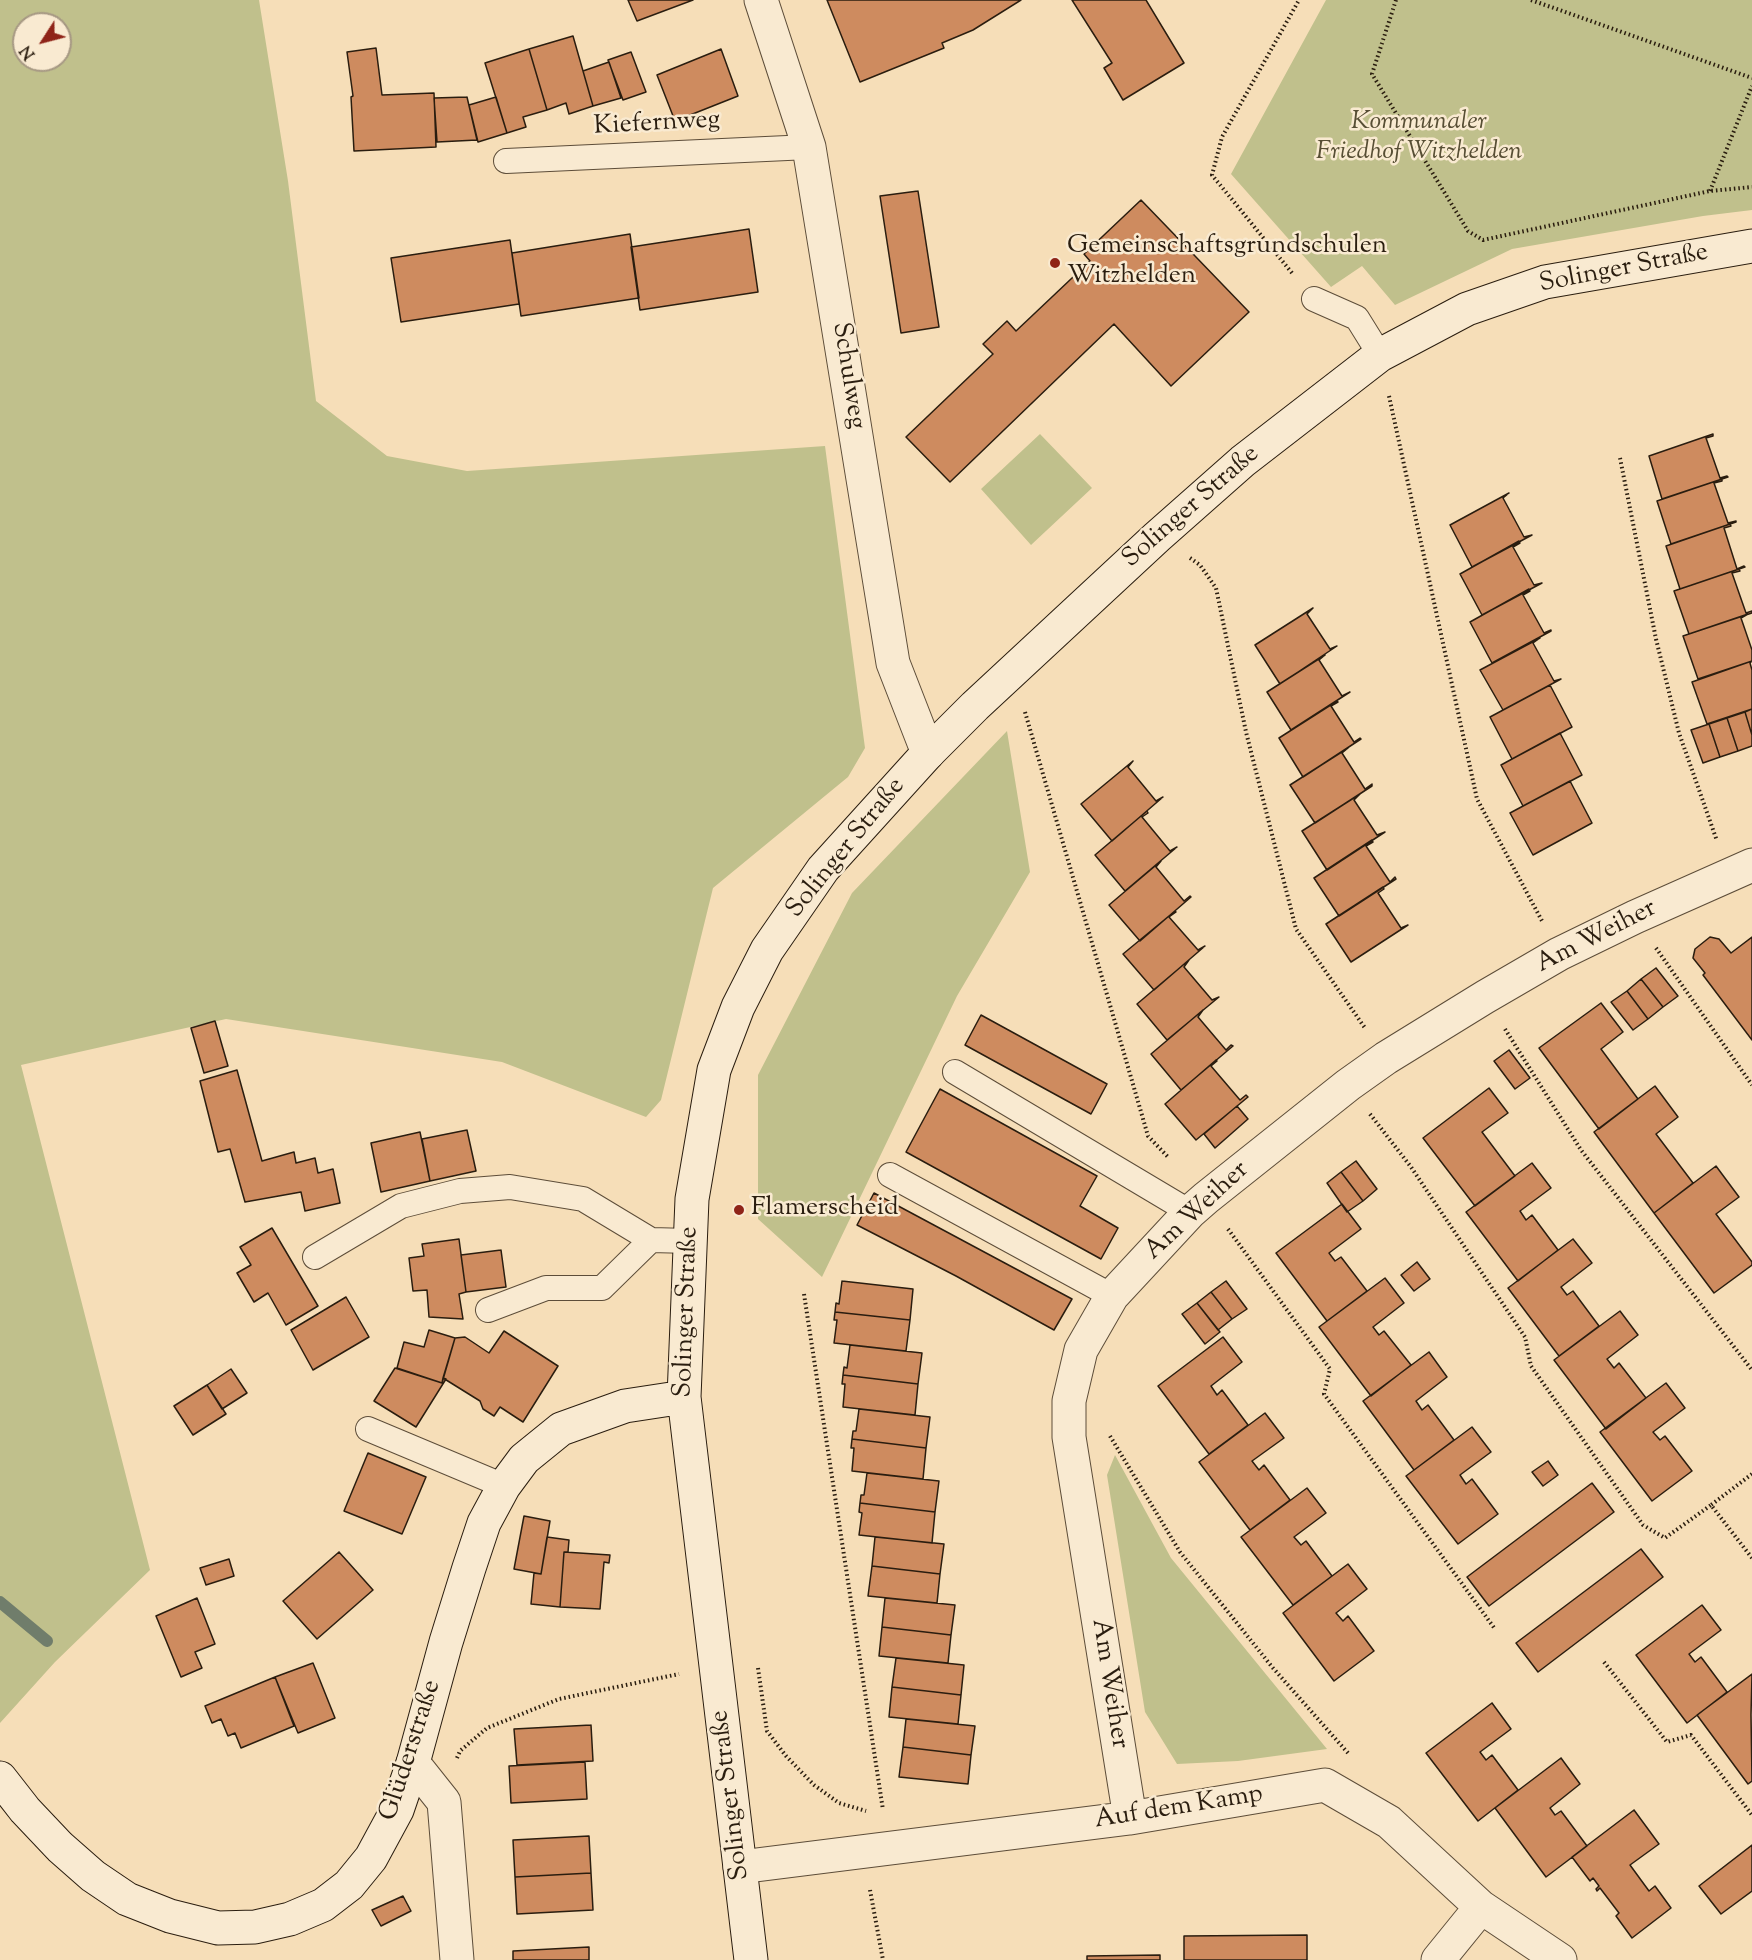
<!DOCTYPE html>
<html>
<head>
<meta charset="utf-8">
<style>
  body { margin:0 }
  #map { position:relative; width:1752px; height:1960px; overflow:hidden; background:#f6deb8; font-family:"Sorts Mill Goudy",serif }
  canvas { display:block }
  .north { position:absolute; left:12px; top:12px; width:60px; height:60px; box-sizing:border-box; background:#f9ead1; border:2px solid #a69883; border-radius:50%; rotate:234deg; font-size:16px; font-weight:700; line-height:24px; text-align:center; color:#2a1d0f }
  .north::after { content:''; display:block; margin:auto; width:21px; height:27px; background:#8f2418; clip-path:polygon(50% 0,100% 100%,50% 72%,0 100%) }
</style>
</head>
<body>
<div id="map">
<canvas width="1752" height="1960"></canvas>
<div class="north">N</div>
</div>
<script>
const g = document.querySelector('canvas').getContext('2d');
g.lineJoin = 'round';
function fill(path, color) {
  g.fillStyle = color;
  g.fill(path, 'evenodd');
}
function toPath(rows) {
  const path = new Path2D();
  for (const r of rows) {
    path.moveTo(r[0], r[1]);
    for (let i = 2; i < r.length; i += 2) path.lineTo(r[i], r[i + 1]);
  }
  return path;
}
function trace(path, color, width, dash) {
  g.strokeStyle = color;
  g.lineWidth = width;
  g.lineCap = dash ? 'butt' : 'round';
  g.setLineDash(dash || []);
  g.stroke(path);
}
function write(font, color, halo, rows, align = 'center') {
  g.font = font + ' "Sorts Mill Goudy",serif';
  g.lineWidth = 5;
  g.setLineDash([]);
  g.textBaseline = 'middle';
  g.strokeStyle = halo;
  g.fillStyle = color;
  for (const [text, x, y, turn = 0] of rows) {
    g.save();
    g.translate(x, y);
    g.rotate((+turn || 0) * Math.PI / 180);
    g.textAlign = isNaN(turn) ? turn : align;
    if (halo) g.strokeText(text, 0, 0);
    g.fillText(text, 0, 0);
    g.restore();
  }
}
fill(toPath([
  [0,0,259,0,288,181,316,401,387,456,467,471,825,446,865,748,848,777,713,888,661,1100,646,1117,502,1062,226,1019,21,1065,150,1570,55,1662,0,1723],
  [24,24,60,24,60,60,24,60],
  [1326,0,1752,0,1752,210,1703,216,1512,249,1395,305,1362,266,1331,287,1231,174],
  [1040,434,1092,488,1031,545,981,489],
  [1007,731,1030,872,957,996,822,1277,758,1219,758,1075,852,893],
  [1115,1455,1171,1558,1327,1749,1238,1761,1177,1764,1145,1712,1107,1475]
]), '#c0c08c');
trace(toPath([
  [0,1602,47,1641]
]), '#707d6b', 12);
const building = toPath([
  [628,0,693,0,637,21,628,0],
  [827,0,1021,0,973,30,942,43,944,48,860,82,827,0],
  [1072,0,1146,0,1184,63,1123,100,1104,68,1112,63,1072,0],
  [573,36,593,106,569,114,566,103,547,110,529,49,573,36],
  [376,48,382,95,434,93,436,147,354,151,351,97,353,96,347,52,376,48],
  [529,49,547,110,523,117,526,127,507,133,485,63,529,49],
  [721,49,738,96,675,121,657,75,721,49],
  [631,52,646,92,623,100,608,60,631,52],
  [609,62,621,98,593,106,583,71,609,62],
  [467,97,477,140,437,142,434,98,467,97],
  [496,97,507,133,478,142,469,105,496,97],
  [918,191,939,327,901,333,880,196,918,191],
  [1141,200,1249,312,1171,386,1114,324,950,482,906,437,993,354,983,344,1007,321,1016,331,1090,261,1084,254,1141,200],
  [749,229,758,292,640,310,631,247,749,229],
  [630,234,639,298,521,316,512,253,630,234],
  [510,240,519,304,401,322,391,258,510,240],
  [1713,434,1713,436,1706,438,1720,478,1727,476,1728,477,1662,499,1649,456,1713,434],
  [1722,479,1722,481,1714,483,1728,523,1736,521,1736,522,1671,544,1657,501,1722,479],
  [1509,493,1503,498,1524,537,1532,535,1472,567,1450,525,1509,493],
  [1730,524,1731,526,1724,528,1737,569,1744,566,1745,567,1680,589,1666,546,1730,524],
  [1519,541,1520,543,1513,547,1534,585,1542,583,1482,615,1460,574,1519,541],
  [1739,569,1740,571,1732,573,1746,613,1752,611,1752,613,1689,634,1674,591,1739,569],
  [1529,589,1530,591,1523,595,1544,633,1551,630,1551,631,1492,663,1470,622,1529,589],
  [1313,608,1307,614,1330,649,1337,646,1280,684,1255,645,1313,608],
  [1748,614,1741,618,1752,650,1752,661,1698,679,1683,636,1748,614],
  [1540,638,1533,643,1554,681,1561,679,1503,710,1480,670,1540,638],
  [1325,655,1319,660,1342,696,1350,692,1291,730,1267,692,1325,655],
  [1752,661,1750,663,1752,670,1752,709,1707,724,1692,682,1752,661],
  [1550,685,1572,727,1512,759,1490,717,1550,685],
  [1337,701,1338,702,1331,706,1354,742,1360,738,1361,739,1303,777,1279,738,1337,701],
  [1752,709,1752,735,1745,712,1752,709],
  [1745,712,1752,735,1752,746,1738,751,1727,718,1745,712],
  [1727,718,1738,751,1720,757,1709,724,1727,718],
  [1709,724,1720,757,1703,763,1691,730,1709,724],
  [1560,733,1582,775,1523,806,1501,765,1560,733],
  [1348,748,1342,753,1365,789,1372,784,1372,786,1315,823,1290,785,1348,748],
  [1133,761,1128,767,1156,801,1163,797,1112,841,1081,804,1133,761],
  [1570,781,1592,823,1533,855,1510,813,1570,781],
  [1360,794,1354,800,1377,835,1385,832,1327,870,1302,831,1360,794],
  [1147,811,1148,813,1142,817,1170,851,1177,847,1125,891,1095,855,1147,811],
  [1372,840,1373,842,1366,846,1390,882,1395,877,1396,879,1339,916,1314,878,1372,840],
  [1161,861,1156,867,1184,901,1190,896,1191,897,1140,941,1109,905,1161,861],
  [1383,887,1384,889,1378,893,1401,928,1408,925,1351,962,1326,924,1383,887],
  [1175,911,1176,912,1169,917,1198,950,1205,946,1154,990,1123,954,1175,911],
  [1710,937,1719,939,1731,953,1752,937,1752,1040,1703,975,1705,973,1693,958,1695,949,1710,937],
  [1189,960,1184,967,1212,1000,1219,997,1167,1040,1137,1004,1189,960],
  [1656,968,1678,996,1663,1007,1641,979,1656,968],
  [1641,979,1663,1007,1648,1019,1627,991,1641,979],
  [1627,991,1648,1019,1633,1030,1611,1002,1627,991],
  [1601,1003,1623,1032,1601,1049,1638,1099,1599,1129,1539,1048,1601,1003],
  [1203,1010,1198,1017,1226,1050,1231,1045,1233,1046,1181,1090,1151,1054,1203,1010],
  [981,1015,1107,1084,1091,1114,965,1045,981,1015],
  [215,1021,228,1066,204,1073,191,1028,215,1021],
  [1509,1050,1530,1078,1515,1089,1494,1061,1509,1050],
  [1216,1060,1217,1061,1211,1066,1240,1100,1246,1095,1248,1097,1196,1140,1165,1104,1216,1060],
  [237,1070,262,1161,294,1152,296,1163,315,1158,318,1173,333,1169,340,1203,305,1211,301,1192,245,1202,230,1149,218,1152,200,1081,237,1070],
  [1655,1086,1678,1117,1656,1134,1693,1183,1654,1213,1594,1132,1655,1086],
  [1489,1088,1508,1113,1482,1132,1515,1176,1475,1206,1423,1138,1489,1088],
  [940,1089,1097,1176,1080,1206,1118,1228,1101,1259,906,1152,940,1089],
  [1237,1106,1248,1119,1215,1148,1204,1134,1237,1106],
  [467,1130,476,1171,430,1181,422,1139,467,1130],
  [420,1132,430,1181,381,1192,371,1143,420,1132],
  [1356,1161,1377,1189,1363,1201,1341,1172,1356,1161],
  [1532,1163,1551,1188,1520,1211,1526,1220,1532,1215,1558,1250,1518,1281,1466,1212,1532,1163],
  [1716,1166,1739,1197,1716,1214,1752,1262,1752,1265,1714,1293,1654,1213,1716,1166],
  [1341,1172,1363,1201,1347,1212,1327,1183,1341,1172],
  [874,1193,1072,1299,1054,1330,956,1276,857,1225,874,1193],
  [1342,1204,1361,1229,1329,1253,1335,1261,1341,1257,1367,1291,1327,1321,1276,1253,1342,1204],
  [272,1228,318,1306,286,1325,268,1293,254,1302,237,1273,251,1265,240,1247,272,1228],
  [459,1239,466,1292,459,1294,463,1319,429,1317,427,1290,413,1291,409,1258,424,1256,422,1244,459,1239],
  [1573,1239,1592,1263,1561,1287,1567,1295,1573,1291,1599,1326,1559,1356,1508,1288,1573,1239],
  [501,1250,506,1287,466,1292,461,1255,501,1250],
  [1417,1262,1430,1279,1414,1291,1401,1275,1417,1262],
  [1385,1278,1404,1303,1373,1327,1379,1335,1384,1331,1411,1365,1371,1396,1319,1327,1385,1278],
  [842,1281,913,1289,910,1320,835,1312,836,1303,839,1304,842,1281],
  [1226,1281,1247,1309,1232,1319,1211,1292,1226,1281],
  [1211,1292,1232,1319,1218,1330,1197,1303,1211,1292],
  [346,1297,369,1337,313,1370,291,1330,346,1297],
  [1197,1303,1220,1332,1205,1344,1182,1314,1197,1303],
  [1620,1311,1638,1335,1607,1359,1614,1368,1619,1363,1646,1398,1606,1429,1554,1360,1620,1311],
  [835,1312,910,1320,906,1351,834,1343,837,1320,834,1320,835,1312],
  [429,1330,455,1338,442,1383,397,1368,404,1342,424,1347,429,1330],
  [504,1331,558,1366,523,1422,500,1407,494,1416,483,1409,480,1401,443,1378,455,1338,465,1337,489,1353,504,1331],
  [1223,1337,1242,1362,1211,1386,1217,1395,1222,1390,1248,1425,1209,1454,1158,1386,1223,1337],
  [850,1345,922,1353,918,1384,843,1375,844,1367,847,1368,850,1345],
  [1429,1352,1447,1377,1416,1401,1422,1410,1428,1405,1454,1440,1414,1470,1363,1401,1429,1352],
  [395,1368,442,1383,443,1378,446,1379,416,1427,374,1401,395,1368],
  [231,1369,247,1393,222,1409,207,1385,231,1369],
  [843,1375,918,1384,915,1415,843,1407,845,1384,842,1384,843,1375],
  [1666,1383,1685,1408,1653,1432,1660,1440,1665,1436,1692,1471,1652,1501,1600,1432,1666,1383],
  [207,1385,226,1414,193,1435,174,1406,207,1385],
  [859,1409,930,1417,926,1448,852,1439,853,1431,856,1431,859,1409],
  [1265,1413,1284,1438,1252,1461,1259,1470,1264,1465,1290,1500,1250,1530,1199,1462,1265,1413],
  [1472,1427,1491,1452,1460,1475,1466,1484,1472,1479,1498,1514,1458,1544,1406,1476,1472,1427],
  [852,1439,926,1448,923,1479,852,1471,854,1448,851,1448,852,1439],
  [368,1453,426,1477,402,1534,344,1511,368,1453],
  [1548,1461,1558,1475,1543,1486,1532,1472,1548,1461],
  [867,1473,939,1481,935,1512,860,1503,861,1495,864,1495,867,1473],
  [1592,1483,1614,1512,1489,1606,1467,1577,1592,1483],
  [1307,1488,1326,1513,1294,1537,1301,1545,1306,1541,1332,1576,1293,1605,1241,1537,1307,1488],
  [860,1503,935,1512,932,1543,859,1535,862,1513,859,1512,860,1503],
  [524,1516,550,1521,541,1574,514,1569,524,1516],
  [547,1537,569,1540,568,1552,564,1552,560,1607,531,1604,534,1573,541,1574,547,1537],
  [875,1537,944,1544,940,1574,872,1566,875,1537],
  [1641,1549,1663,1577,1538,1672,1516,1643,1641,1549],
  [339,1552,373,1590,317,1639,283,1601,339,1552],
  [564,1552,610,1555,609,1563,604,1562,600,1609,560,1607,564,1552],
  [229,1559,234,1576,206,1585,200,1568,229,1559],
  [1348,1564,1367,1589,1336,1613,1343,1621,1348,1616,1374,1651,1334,1681,1283,1613,1348,1564],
  [872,1566,940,1574,937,1603,868,1596,872,1566],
  [197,1598,215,1644,195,1652,202,1668,181,1677,156,1616,197,1598],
  [885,1598,955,1605,951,1635,882,1627,885,1598],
  [1702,1605,1721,1630,1689,1654,1695,1662,1701,1657,1727,1692,1687,1723,1636,1655,1702,1605],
  [882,1627,951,1635,948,1663,879,1656,882,1627],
  [896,1658,964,1665,961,1695,892,1687,896,1658],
  [313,1663,335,1718,298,1733,275,1677,313,1663],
  [1752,1674,1751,1715,1752,1781,1748,1784,1697,1715,1752,1674],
  [275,1677,294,1726,241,1748,235,1733,228,1736,221,1719,212,1723,205,1706,275,1677],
  [892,1687,961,1695,958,1724,889,1717,892,1687],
  [1492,1703,1511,1729,1480,1752,1486,1760,1492,1755,1518,1790,1478,1821,1426,1753,1492,1703],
  [906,1719,975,1726,971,1755,903,1747,906,1719],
  [591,1725,593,1761,517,1765,514,1729,591,1725],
  [903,1747,971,1755,968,1784,899,1777,903,1747],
  [1561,1758,1580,1784,1550,1808,1555,1815,1561,1811,1587,1846,1546,1877,1495,1808,1561,1758],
  [585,1762,587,1799,511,1803,509,1766,585,1762],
  [1634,1810,1659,1844,1630,1865,1649,1891,1655,1886,1671,1908,1632,1938,1616,1916,1619,1913,1600,1888,1597,1891,1596,1889,1599,1886,1593,1878,1590,1881,1572,1857,1634,1810],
  [589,1836,591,1873,515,1877,513,1840,589,1836],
  [1752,1845,1752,1891,1721,1914,1699,1886,1752,1845],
  [591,1873,593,1910,517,1914,515,1877,591,1873],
  [403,1896,411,1911,381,1926,372,1910,403,1896],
  [1307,1935,1307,1960,1184,1960,1184,1936,1307,1935],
  [589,1947,589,1960,513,1960,513,1951,589,1947],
  [1160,1955,1160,1960,1087,1960,1087,1956,1160,1955]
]);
fill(building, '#ce8b5f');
trace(building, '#2a1d0f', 1.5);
const lane = toPath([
  [506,161,809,147],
  [1314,299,1357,318,1380,355],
  [955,1072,1190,1212],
  [890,1175,1112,1296],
  [315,1257,401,1206,460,1191,510,1187,583,1199,651,1240,690,1241],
  [488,1310,546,1288,602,1288,651,1240],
  [368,1429,504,1486]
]);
const street = toPath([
  [761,0,809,147,893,663,928,753],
  [413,1763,444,1802,457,1960],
  [1130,1818,1069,1437,1069,1401,1081,1350,1112,1296,1190,1212,1206,1198,1348,1085,1386,1058,1485,997,1559,954,1635,917,1752,865],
  [740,1867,1130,1818,1325,1785,1389,1822,1481,1907,1560,1960],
  [1438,1960,1481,1907]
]);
const secondary = toPath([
  [0,1778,25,1810,60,1847,93,1876,127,1899,170,1916,218,1928,255,1927,290,1919,323,1905,349,1885,371,1858,397,1810,413,1763,446,1642,469,1568,484,1523,504,1486,524,1459,561,1429,625,1406,684,1397],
  [751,1960,684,1397,692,1199,714,1070,738,1007,767,950,823,869,928,753,975,706,1157,537,1243,461,1380,355,1467,309,1545,282,1752,246]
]);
trace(lane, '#5d4d39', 26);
trace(street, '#5d4d39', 35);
trace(secondary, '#2a1d0f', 35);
trace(toPath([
  [1396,0,1372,74,1468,231,1483,240,1710,191,1752,187],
  [1531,0,1752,78],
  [1710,191,1752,86],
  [1292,273,1212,175,1222,137,1299,0],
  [1389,396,1477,799,1542,921],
  [1620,458,1656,639,1679,733,1717,841],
  [1190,558,1200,565,1216,588,1246,732,1296,929,1365,1028],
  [1025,712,1148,1136,1168,1157],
  [1656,948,1752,1085],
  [1505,1029,1581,1150,1752,1370],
  [1370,1114,1411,1167,1525,1337,1531,1366,1643,1525,1665,1538,1711,1505],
  [1228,1229,1330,1369,1324,1394,1495,1629],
  [804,1294,883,1810],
  [1110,1436,1180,1552,1273,1668,1348,1753],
  [1752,1474,1711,1505,1752,1558],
  [1604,1662,1667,1742,1691,1735,1752,1815],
  [758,1668,767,1731,786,1756,814,1785,839,1803,866,1811],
  [457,1758,460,1751,487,1728,559,1699,679,1674],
  [870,1890,883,1960]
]), '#2a1d0f', 4, [1.5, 3]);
trace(lane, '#f9ead1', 24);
trace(street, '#f9ead1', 33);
trace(secondary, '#f9ead1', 33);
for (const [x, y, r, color] of [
  [1055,263,6,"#8f2418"],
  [739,1210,6,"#8f2418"]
]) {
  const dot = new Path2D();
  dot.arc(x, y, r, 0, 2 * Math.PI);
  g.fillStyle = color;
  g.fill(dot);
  trace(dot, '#f9ead1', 2);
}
write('italic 26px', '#574e34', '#f9ead1', [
  ["Kommunaler",1419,124],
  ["Friedhof Witzhelden",1419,154]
]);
write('26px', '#2a1d0f', '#f9ead1', [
  ["Kiefernweg",657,125,-3],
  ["Solinger Straße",1624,270,-11],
  ["Schulweg",847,376,81],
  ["Solinger Straße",1192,508,-41],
  ["Solinger Straße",847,849,-51],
  ["Am Weiher",1597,938,-27],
  ["Am Weiher",1198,1212,-43],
  ["Solinger Straße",688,1312,-88],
  ["Am Weiher",1108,1684,81],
  ["Glüderstraße",412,1751,-72],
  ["Solinger Straße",732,1795,-97],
  ["Auf dem Kamp",1179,1809,-9]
]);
write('26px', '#2a1d0f', '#f9ead1', [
  ["Gemeinschaftsgrundschulen",1067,248],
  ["Witzhelden",1067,278],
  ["Flamerscheid",751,1210]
], 'left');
</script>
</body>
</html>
